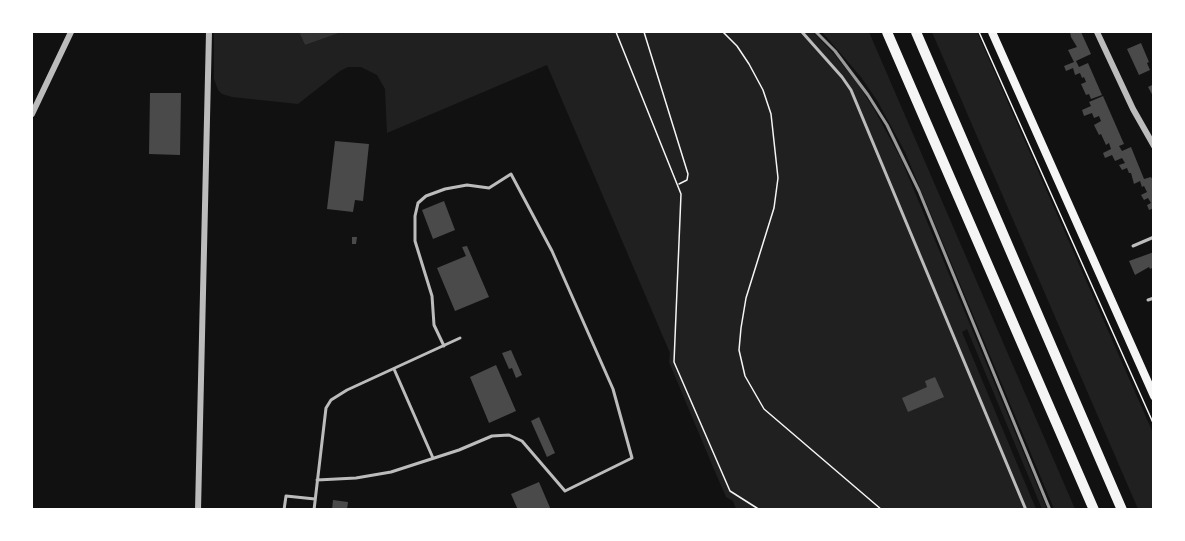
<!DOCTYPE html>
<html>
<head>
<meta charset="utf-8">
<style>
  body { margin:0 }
  #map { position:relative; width:1185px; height:541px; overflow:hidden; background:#111; font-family:"Sofia Sans Condensed",sans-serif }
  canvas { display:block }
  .frame { position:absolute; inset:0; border:33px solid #fff; pointer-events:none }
</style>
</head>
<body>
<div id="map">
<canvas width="1185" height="541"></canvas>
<div class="frame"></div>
</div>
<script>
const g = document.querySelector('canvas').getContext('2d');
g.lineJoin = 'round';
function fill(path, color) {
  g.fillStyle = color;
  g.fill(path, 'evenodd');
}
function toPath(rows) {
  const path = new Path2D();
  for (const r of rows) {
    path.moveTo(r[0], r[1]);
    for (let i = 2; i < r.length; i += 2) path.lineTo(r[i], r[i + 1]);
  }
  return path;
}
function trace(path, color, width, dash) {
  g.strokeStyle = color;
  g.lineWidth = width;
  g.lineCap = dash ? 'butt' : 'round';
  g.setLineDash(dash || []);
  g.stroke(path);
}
fill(toPath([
  [214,32,299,32,305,45,342,32,813,32,835,55,857,83,874,109,901,159,1047,509,1042,509,967,329,962,332,1036,509,736,509,733,501,726,497,713,467,669,362,670,353,547,65,387,133,385,89,377,75,361,67,348,67,340,71,298,104,232,97,222,94,218,90,214,79],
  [822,32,869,32,1075,509,1054,509,905,152,878,102,861,77],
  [932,32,977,32,1153,433,1153,509,1138,509]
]), '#202020');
fill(toPath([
  [299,32,342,32,305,45]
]), '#333');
fill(toPath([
  [1070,32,1081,32,1091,54,1076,61,1079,67,1088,63,1102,95,1091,99,1089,94,1086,95,1081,84,1086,82,1084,77,1082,78,1080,73,1075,75,1073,68,1066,71,1064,66,1074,62,1068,50,1077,47,1071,37],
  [1141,43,1149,62,1147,63,1150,70,1139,75,1127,49],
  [1154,84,1154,98,1148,87],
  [150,93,181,93,180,155,149,154],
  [1103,96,1124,144,1119,146,1122,151,1131,147,1144,179,1151,177,1154,182,1154,208,1149,210,1147,205,1151,203,1148,198,1144,200,1141,195,1147,192,1144,186,1142,187,1140,181,1134,184,1131,173,1129,173,1127,168,1122,170,1119,165,1125,163,1122,158,1115,161,1112,155,1105,158,1103,153,1111,149,1109,143,1106,145,1101,134,1099,135,1094,125,1101,121,1099,116,1094,118,1092,113,1084,116,1082,110,1091,106,1089,102],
  [335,141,369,144,363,201,355,200,353,212,327,209],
  [444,201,455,230,433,239,422,210],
  [352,237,357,237,356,244,352,244],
  [467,246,489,297,455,311,437,268,466,256,462,247],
  [1154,252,1154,267,1150,269,1149,267,1135,275,1129,261],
  [511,350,522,375,516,378,512,368,509,369,502,353],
  [496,365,516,411,489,423,470,377],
  [935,377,944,397,908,412,902,398,927,387,925,381],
  [539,417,555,453,547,457,531,421],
  [539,482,551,510,518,510,511,494],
  [333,500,348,502,347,510,332,510]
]), '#4a4a4a');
trace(toPath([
  [616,32,681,194,674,362,730,491,760,510],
  [644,32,688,174,687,180,679,184],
  [723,32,737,46,749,64,763,90,771,114,778,178,774,208,746,298,741,328,739,350,745,376,764,409,882,510],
  [979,32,1154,425]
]), '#f5f5f5', 1.5);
trace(toPath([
  [802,32,842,77,851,90,1026,510],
  [1133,246,1154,237],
  [1148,300,1154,298],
  [394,369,433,458],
  [317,480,356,478,391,472,459,450,492,436,509,435,522,441,565,491,632,458,613,389,552,251,511,174,489,188,467,185,445,189,426,196,418,203,415,216,415,241,432,296,434,325,444,346],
  [284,510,286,496,315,499],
  [314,510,326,408,331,400,347,390,460,338]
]), '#bcbcbc', 3);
trace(toPath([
  [1097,32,1133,109,1154,146],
  [32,114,71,32],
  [198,510,209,32]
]), '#bcbcbc', 6);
trace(toPath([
  [992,32,1154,396]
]), '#f5f5f5', 8);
trace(toPath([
  [887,32,1094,510],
  [916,32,1122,510]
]), '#f5f5f5', 10);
trace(toPath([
  [816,32,835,51,868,95,887,125,919,191,1050,510]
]), '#9a9a9a', 3);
</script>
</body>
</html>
